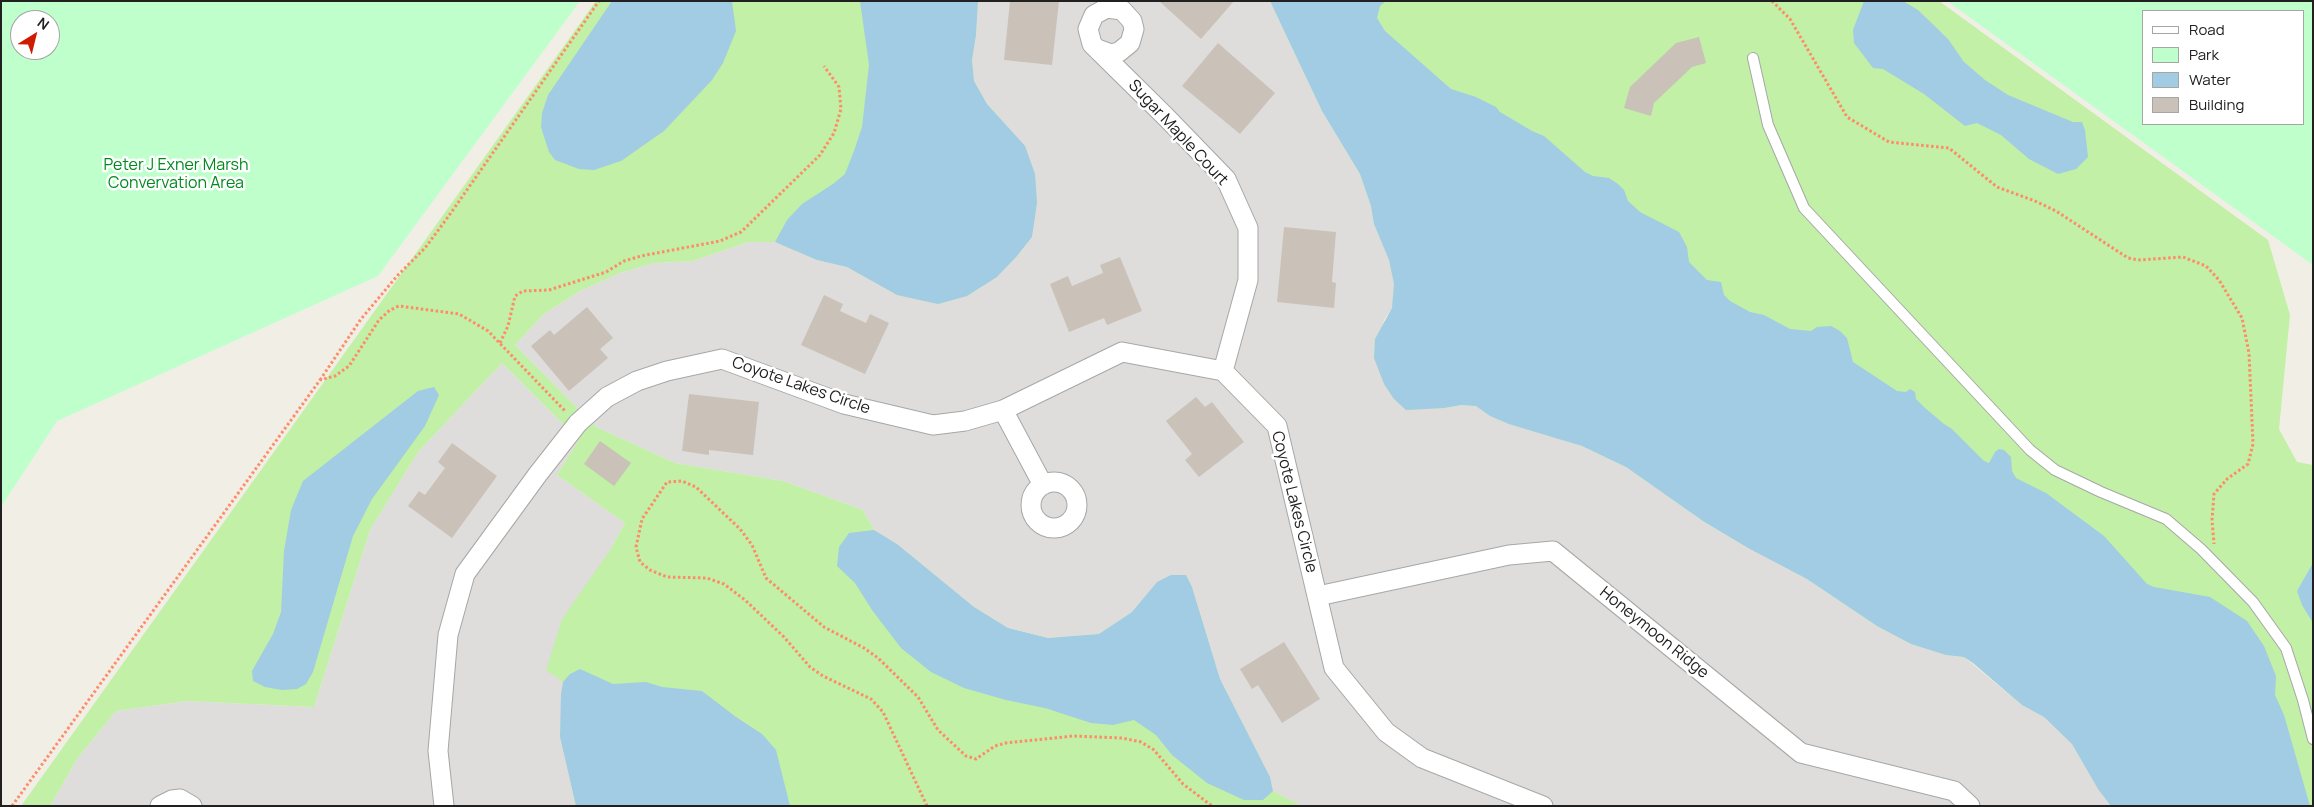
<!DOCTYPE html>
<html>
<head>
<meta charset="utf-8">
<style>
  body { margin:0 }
  #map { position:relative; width:2314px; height:807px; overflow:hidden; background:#f1efe5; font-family:Manrope,sans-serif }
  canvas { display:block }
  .frame { position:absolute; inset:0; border:2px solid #202020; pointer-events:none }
  .legend { position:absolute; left:2142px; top:10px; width:162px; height:115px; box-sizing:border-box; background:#fff; border:1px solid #a6a6a6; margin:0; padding:6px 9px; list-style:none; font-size:15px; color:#202020 }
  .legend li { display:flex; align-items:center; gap:10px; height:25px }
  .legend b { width:25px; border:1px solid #a6a6a6 }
  .north { position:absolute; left:10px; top:10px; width:50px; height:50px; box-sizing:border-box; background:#fff; border:1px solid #a6a6a6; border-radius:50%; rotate:36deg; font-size:14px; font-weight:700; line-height:20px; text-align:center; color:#202020 }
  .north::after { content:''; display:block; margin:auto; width:18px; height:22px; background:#cf1b00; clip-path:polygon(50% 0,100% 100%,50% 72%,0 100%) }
</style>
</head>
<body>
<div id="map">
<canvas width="2314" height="807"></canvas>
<div class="frame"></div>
<ul class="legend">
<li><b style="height:6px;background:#fff"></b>Road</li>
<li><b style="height:14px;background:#beffcc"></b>Park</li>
<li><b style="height:14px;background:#a1cce3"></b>Water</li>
<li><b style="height:14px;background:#cac2b8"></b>Building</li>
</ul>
<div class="north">N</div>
</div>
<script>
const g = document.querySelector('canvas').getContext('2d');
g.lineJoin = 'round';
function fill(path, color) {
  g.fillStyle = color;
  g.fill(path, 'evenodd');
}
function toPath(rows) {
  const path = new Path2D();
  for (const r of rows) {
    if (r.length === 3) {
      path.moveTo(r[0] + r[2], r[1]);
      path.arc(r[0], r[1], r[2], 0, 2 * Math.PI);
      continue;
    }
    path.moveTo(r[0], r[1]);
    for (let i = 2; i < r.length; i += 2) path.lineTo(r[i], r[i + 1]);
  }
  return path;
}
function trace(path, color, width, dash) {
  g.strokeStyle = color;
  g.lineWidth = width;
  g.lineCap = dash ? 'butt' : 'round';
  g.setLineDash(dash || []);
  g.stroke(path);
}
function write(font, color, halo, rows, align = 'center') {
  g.font = font + ' Manrope,sans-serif';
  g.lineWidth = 5;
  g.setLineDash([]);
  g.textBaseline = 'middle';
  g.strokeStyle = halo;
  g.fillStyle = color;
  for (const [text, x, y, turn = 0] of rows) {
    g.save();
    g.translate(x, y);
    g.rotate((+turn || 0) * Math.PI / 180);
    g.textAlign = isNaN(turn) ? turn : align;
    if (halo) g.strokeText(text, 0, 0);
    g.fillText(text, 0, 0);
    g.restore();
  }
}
fill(toPath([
  [978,1,1270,1,1322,111,1360,174,1371,206,1374,224,1389,260,1394,284,1394,298,1392,308,1384,320,1374,358,1384,384,1444,408,1461,405,1476,406,1490,416,1582,446,1626,467,1703,521,1748,548,1807,579,1877,626,1911,644,1946,655,1964,657,2022,705,2044,717,2072,744,2098,789,2111,806,1302,806,1273,791,1270,777,1220,679,1192,587,1157,582,1132,612,1099,634,1048,638,1008,628,974,607,897,544,874,530,863,510,783,481,675,463,596,427,515,345,544,314,580,291,620,273,654,263,693,261,748,242,775,242,817,260,847,267,897,295,967,296,997,277,1017,256,1032,237,1037,203,1007,127,987,104,974,81,972,60,976,35],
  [502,363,579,440,557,475,625,523,610,550,563,682,560,737,576,806,50,806,77,759,116,711,187,701,314,707,370,530,418,452]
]), '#dedddc');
fill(toPath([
  [596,1,978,1,976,35,972,60,974,81,987,104,1025,146,1035,174,1037,203,1032,237,1017,256,997,277,967,296,938,304,897,295,847,267,817,260,775,242,748,242,693,261,654,263,620,273,580,291,544,314,515,345,596,427,675,463,783,481,863,510,874,530,897,544,974,607,1008,628,1048,638,1099,634,1132,612,1157,582,1171,575,1186,575,1192,587,1220,679,1270,777,1273,791,1302,806,576,806,560,737,563,682,546,670,562,619,610,550,625,523,557,475,579,440,502,363,418,452,370,530,314,707,187,701,116,711,77,759,50,806,21,806],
  [1270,1,1939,1,2268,240,2290,315,2279,429,2297,462,2313,465,2313,806,2111,806,2098,789,2072,744,2044,717,2022,705,1973,663,1964,657,1946,655,1911,644,1877,626,1807,579,1748,548,1703,521,1626,467,1582,446,1509,424,1490,416,1476,406,1461,405,1444,408,1406,410,1394,399,1384,384,1374,358,1375,339,1392,308,1394,284,1389,260,1374,224,1371,206,1360,174,1322,111]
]), '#c1f0a6');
fill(toPath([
  [1,1,580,1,378,276,57,421,1,507],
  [20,20,50,20,50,50,20,50],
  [1947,1,2313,1,2313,265],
  [2143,11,2303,11,2303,124,2143,124]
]), '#beffcc');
fill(toPath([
  [612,1,732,1,736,31,723,63,712,80,664,131,621,161,594,170,579,169,555,160,549,152,541,127,542,113,548,95],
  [860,1,978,1,976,35,972,60,974,81,987,104,1025,146,1035,174,1037,203,1032,237,1017,256,997,277,967,296,938,304,897,295,847,267,817,260,775,242,787,220,802,204,833,184,845,174,854,151,862,127,869,65],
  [1270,1,1386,1,1380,6,1377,18,1385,31,1451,89,1476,97,1496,107,1500,112,1532,131,1544,136,1585,172,1593,176,1609,178,1618,184,1624,190,1628,201,1640,212,1679,232,1687,247,1689,262,1707,280,1721,282,1724,295,1730,301,1750,312,1764,315,1790,329,1811,331,1817,327,1831,326,1840,331,1847,338,1853,362,1897,391,1906,392,1910,389,1915,392,1916,399,1925,408,1944,424,1952,429,1984,461,1989,463,1995,452,1999,449,2004,450,2011,457,2012,471,2016,478,2046,493,2104,536,2147,584,2154,587,2210,597,2247,621,2264,646,2276,676,2275,695,2284,715,2310,806,2111,806,2098,789,2072,744,2044,717,2022,705,1973,663,1964,657,1946,655,1911,644,1877,626,1807,579,1748,548,1703,521,1626,467,1582,446,1509,424,1490,416,1476,406,1461,405,1444,408,1406,410,1394,399,1384,384,1374,358,1375,339,1392,308,1394,284,1389,260,1374,224,1371,206,1360,174,1322,111],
  [1864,1,1903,1,1918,10,1948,39,1964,62,1985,80,2008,95,2073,122,2082,122,2085,130,2088,157,2076,169,2058,174,2029,159,2001,135,1977,123,1965,126,1924,94,1883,69,1873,68,1854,43,1853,30],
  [434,387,439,395,425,426,372,499,353,536,313,672,306,684,297,689,282,690,265,687,253,681,252,671,273,634,281,612,284,551,291,510,303,481,418,391],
  [874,530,897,544,974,607,1008,628,1048,638,1099,634,1132,612,1157,582,1171,575,1186,575,1192,587,1220,679,1270,777,1273,791,1263,800,1244,800,1207,783,1172,755,1156,735,1134,720,1113,725,1091,723,1045,708,1006,700,964,688,931,672,901,648,872,610,855,583,837,566,839,547,849,533],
  [2313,563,2313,623,2302,605,2297,591],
  [580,669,613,684,646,682,662,687,702,691,736,717,762,734,776,750,790,806,576,806,560,737,561,694,563,682,570,674]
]), '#a1cce3');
fill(toPath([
  [1010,1,1059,1,1052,65,1004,60],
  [1159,1,1234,1,1201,39],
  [1699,37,1706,63,1692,67,1654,103,1651,116,1624,108,1630,87,1676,43],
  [1218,43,1275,93,1240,134,1182,86],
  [1284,227,1336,232,1332,282,1336,283,1334,308,1277,302],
  [1120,257,1142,311,1107,325,1104,318,1069,332,1050,284,1068,276,1072,286,1103,273,1100,265],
  [824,295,843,304,840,311,866,323,870,314,889,323,865,374,801,345],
  [587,307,613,338,600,349,608,358,569,391,531,346,550,330,554,335],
  [689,394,759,402,753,455,709,450,709,455,682,451],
  [1196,397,1205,407,1212,402,1244,442,1199,477,1185,460,1192,454,1166,421],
  [600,441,631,463,614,486,584,464],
  [452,443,497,476,452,538,408,506,419,491,425,495,445,468,438,462],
  [1284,642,1320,699,1282,723,1258,685,1252,689,1240,669]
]), '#cac2b8');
const service = toPath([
  [1753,58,1768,125,1804,208,2030,450,2055,470,2101,492,2166,519,2201,549,2253,602,2286,648,2303,700,2313,739]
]);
const minor = toPath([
  [1097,49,1111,54,1119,52,1130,43,1134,29,1132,21,1122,10,1107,8,1094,15,1088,29,1092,44,1097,49,1166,117,1226,179,1248,228,1248,280,1223,371],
  [1003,410,1043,485],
  [1054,505,23],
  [1318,596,1509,555,1553,551,1801,753,1954,791,1970,806],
  [160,806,172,800,180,799,192,806],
  [444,806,438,751,448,635,465,574,538,474,578,423,607,397,637,381,667,371,722,359,844,404,933,425,965,421,1003,410,1122,352,1223,371,1277,426,1334,668,1386,732,1422,758,1543,806]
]);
trace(service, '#a7a7a7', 12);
trace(minor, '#a7a7a7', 21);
trace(toPath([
  [1772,1,1790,19,1847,117,1889,142,1949,148,1997,187,2035,201,2056,211,2128,258,2138,260,2183,257,2206,266,2219,280,2242,318,2249,353,2253,444,2248,464,2227,479,2214,494,2212,520,2214,544],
  [500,343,508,326,515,296,523,291,549,290,606,272,624,261,641,256,720,241,741,232,820,155,834,133,841,109,839,87,824,66],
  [320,380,361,319,397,276,425,248,448,217,599,1],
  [12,806,320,380,335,376,349,366,379,320,390,310,399,306,459,314,488,331,566,412],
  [927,806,883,712,871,699,823,676,810,667,784,637,745,600,724,584,707,578,667,577,650,570,640,562,636,547,642,519,667,482,682,481,696,487,740,529,752,545,766,578,824,627,864,648,878,658,918,697,938,730,966,756,976,759,995,746,1006,743,1073,736,1122,738,1141,742,1154,750,1183,784,1212,806]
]), '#ff8b68', 3, [2.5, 2.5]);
trace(service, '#fff', 10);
trace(minor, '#fff', 19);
write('16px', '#202020', '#fff', [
  ["Sugar Maple Court",1178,133,47],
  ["Coyote Lakes Circle",801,386,19],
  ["Coyote Lakes Circle",1294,502,76],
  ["Honeymoon Ridge",1654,633,39]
]);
write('16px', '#018a1e', '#fff', [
  ["Peter J Exner Marsh",176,166],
  ["Convervation Area",176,184]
]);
</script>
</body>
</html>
